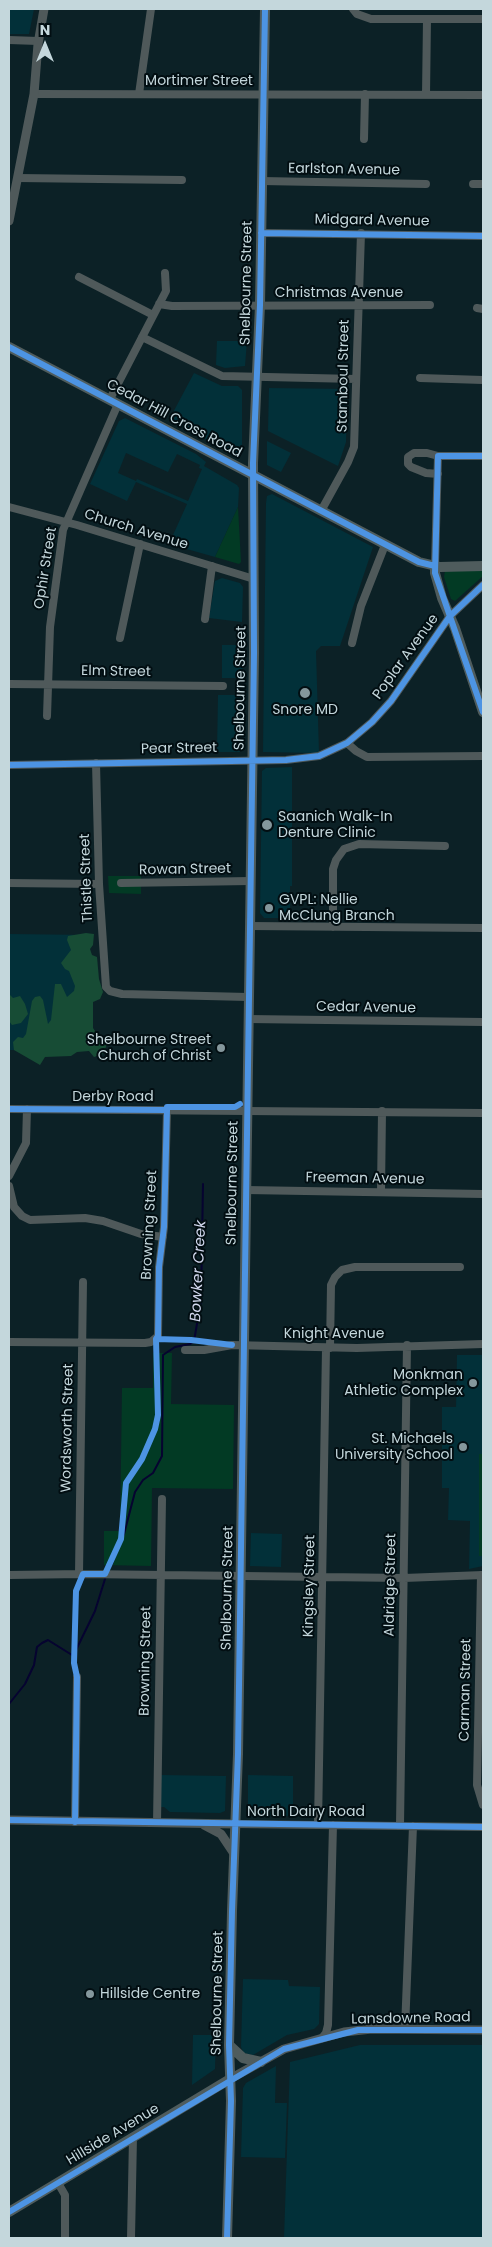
<!DOCTYPE html>
<html>
<head>
<meta charset="utf-8">
<style>
  body { margin:0 }
  #map { position:relative; width:492px; height:2247px; overflow:hidden; background:#0c2126; font-family:Poppins,sans-serif }
  canvas { display:block }
  .frame { position:absolute; inset:0; border:10px solid #c4d7dc; pointer-events:none }
  .north { position:absolute; left:20px; top:20px; width:50px; height:50px; -webkit-text-stroke:4px #020e12; paint-order:stroke; rotate:0deg; font-size:14px; font-weight:700; line-height:20px; text-align:center; color:#c4d7dc }
  .north::after { content:''; display:block; margin:auto; width:18px; height:22px; background:#c4d7dc; clip-path:polygon(50% 0,100% 100%,50% 72%,0 100%) }
</style>
</head>
<body>
<div id="map">
<canvas width="492" height="2247"></canvas>
<div class="frame"></div>
<div class="north">N</div>
</div>
<script>
const g = document.querySelector('canvas').getContext('2d');
g.lineJoin = 'round';
function fill(path, color) {
  g.fillStyle = color;
  g.fill(path, 'evenodd');
}
function toPath(rows) {
  const path = new Path2D();
  for (const r of rows) {
    path.moveTo(r[0], r[1]);
    for (let i = 2; i < r.length; i += 2) path.lineTo(r[i], r[i + 1]);
  }
  return path;
}
function trace(path, color, width, dash) {
  g.strokeStyle = color;
  g.lineWidth = width;
  g.lineCap = dash ? 'butt' : 'round';
  g.setLineDash(dash || []);
  g.stroke(path);
}
function write(font, color, halo, rows, align = 'center') {
  g.font = font + ' Poppins,sans-serif';
  g.lineWidth = 4;
  g.setLineDash([]);
  g.textBaseline = 'middle';
  g.strokeStyle = halo;
  g.fillStyle = color;
  for (const [text, x, y, turn = 0] of rows) {
    g.save();
    g.translate(x, y);
    g.rotate((+turn || 0) * Math.PI / 180);
    g.textAlign = isNaN(turn) ? turn : align;
    if (halo) g.strokeText(text, 0, 0);
    g.fillText(text, 0, 0);
    g.restore();
  }
}
fill(toPath([
  [9,9,34,9,29,34,9,34],
  [217,341,247,341,245,366,225,368,216,365],
  [194,373,222,386,238,386,242,390,242,449,239,454,234,454,169,420],
  [269,388,347,389,346,442,338,466,268,431],
  [125,418,196,454,206,462,204,466,237,485,239,488,238,507,215,557,169,544,187,504,136,482,127,501,90,484,119,421],
  [126,453,168,472,177,454,200,465,199,468,202,469,188,501,137,479,136,481,118,473],
  [267,441,291,453,281,472,267,465],
  [272,494,373,547,340,646,321,646,316,651,319,753,263,752,266,503,267,496],
  [222,578,240,583,243,587,242,622,209,618,215,581],
  [222,645,242,645,243,678,222,678],
  [218,695,241,695,240,752,217,752],
  [292,767,292,886,290,886,290,918,264,918,260,913,262,771,266,768],
  [9,934,90,935,91,1051,9,1050],
  [457,1355,483,1355,483,1566,469,1569,470,1521,448,1520,449,1488,442,1488,442,1407,456,1407],
  [251,1533,282,1534,281,1567,250,1566],
  [160,1775,226,1776,225,1811,220,1813,170,1812,164,1807,160,1807],
  [248,1775,293,1776,293,1816,254,1815,250,1813,248,1809],
  [243,1979,288,1980,289,1986,320,1987,319,2024,314,2029,287,2035,253,2055,244,2053,241,2047],
  [193,2035,216,2035,215,2069,192,2085],
  [360,2045,483,2045,483,2238,284,2238,290,2062],
  [276,2066,275,2103,287,2103,285,2158,241,2157,243,2088,246,2083]
]), '#023039');
fill(toPath([
  [238,507,241,562,239,564,215,557],
  [483,570,483,576,455,601,451,599,444,577,445,571],
  [108,876,141,876,141,894,109,893],
  [153,1353,172,1353,171,1404,234,1405,233,1489,152,1488,151,1566,104,1565,104,1531,120,1531,122,1388,153,1388],
  [479,1454,483,1454,483,1556,479,1556]
]), '#023a24');
fill(toPath([
  [86,933,94,934,93,945,90,949,92,955,97,957,99,979,103,992,100,999,93,1002,93,1028,99,1037,108,1042,103,1054,94,1057,89,1051,77,1052,71,1056,45,1057,40,1065,14,1050,13,1042,18,1037,23,1038,26,1034,32,1001,35,997,40,996,43,1000,48,1024,51,1020,55,984,61,984,67,997,74,991,75,986,69,971,65,969,61,963,71,950,67,940,68,936],
  [9,994,13,998,20,996,25,1004,28,1014,21,1023,12,1025,9,1021]
]), '#174c35');
trace(toPath([
  [112,1564,124,1534,135,1492,143,1480,153,1473,162,1456,163,1355,175,1347,190,1344,194,1341,201,1301,203,1184],
  [9,1704,25,1684,34,1665,37,1647,42,1643,48,1640,72,1655,76,1650,95,1611,105,1579]
]), '#060330', 2);
trace(toPath([
  [353,9,357,14,371,19,483,19],
  [9,40,38,41],
  [34,94,483,95],
  [139,94,151,9],
  [426,95,427,19],
  [364,139,365,94],
  [18,178,182,180],
  [262,181,426,184],
  [473,184,483,184],
  [261,233,483,236],
  [79,277,153,315],
  [159,304,172,306,430,305],
  [477,308,483,309],
  [142,337,222,376,356,379],
  [420,378,483,380],
  [110,399,166,291,165,273],
  [438,474,426,473,411,467,408,464,408,457,414,453,427,453,438,456,483,456],
  [9,507,77,525,254,579],
  [321,511,348,462,354,447,361,233],
  [435,566,438,456],
  [205,619,212,566],
  [120,638,140,544],
  [352,643,361,606,385,545],
  [9,684,223,686],
  [47,716,50,627,63,530,118,404],
  [347,743,356,751,367,757,483,756],
  [96,763,99,884,106,987,110,991,122,994,248,997],
  [9,765,286,760,319,756,347,743,372,722,391,701,450,616,483,585],
  [9,883,99,884],
  [121,883,250,881],
  [250,926,483,928],
  [333,927,333,869,336,860,344,849,359,844,445,846],
  [248,1019,483,1022],
  [9,1109,483,1113],
  [9,1176,26,1143,27,1109],
  [9,1186,14,1207,22,1216,30,1220,85,1218,103,1221,141,1234,163,1237],
  [246,1190,483,1194],
  [381,1191,382,1111],
  [9,1342,145,1343,151,1342,158,1336,159,1267,164,1227,167,1110],
  [330,1348,331,1285,335,1277,342,1270,355,1267,460,1267],
  [185,1350,204,1350,232,1345,357,1348,483,1344],
  [79,1574,83,1282],
  [9,1575,83,1574,404,1578,483,1575],
  [481,1575,477,1785,483,1805],
  [75,1822,77,1677],
  [157,1823,162,1499],
  [235,1824,483,1827],
  [318,1825,326,1348],
  [400,1825,407,1345],
  [405,2029,413,1826],
  [322,2038,326,2033,328,2025,333,1825],
  [58,2183,65,2195,65,2238],
  [131,2238,133,2137]
]), '#4f595a', 8);
trace(toPath([
  [9,221,34,94,38,44,44,9],
  [9,1820,235,1824],
  [204,1825,221,1834,233,1852],
  [230,2079,284,2049,344,2032,372,2029,483,2030]
]), '#4f595a', 9);
trace(toPath([
  [9,347,419,562,440,567,483,566],
  [435,566,435,573,442,598,455,628,483,712],
  [229,2045,243,2058,261,2062],
  [9,2212,230,2079],
  [227,2238,231,2101,229,2045,232,1911,238,1754,254,653,253,463,260,305,265,9]
]), '#4f5c5d', 10);
trace(toPath([
  [261,233,483,236],
  [9,347,419,562,435,566],
  [483,456,438,456,435,573,483,712],
  [9,765,286,760,319,756,347,743,372,722,391,701,450,616,483,585],
  [9,1109,167,1110],
  [167,1110,167,1107,235,1107,240,1104],
  [156,1339,191,1340,232,1345],
  [9,1820,483,1827],
  [75,1822,77,1677,74,1663,76,1591,83,1574,105,1574,121,1539,126,1483,142,1459,155,1429,158,1415,156,1339,158,1336,159,1267,164,1227,167,1110],
  [9,2212,284,2049,358,2030,483,2030],
  [227,2238,231,2101,229,2045,232,1911,238,1754,254,653,253,463,260,305,265,9]
]), '#4d94e3', 6);
for (const [x, y, r, color] of [
  [305,693,6,"#84979c"],
  [267,825,6,"#84979c"],
  [269,908,5,"#84979c"],
  [221,1048,5,"#84979c"],
  [473,1383,5,"#84979c"],
  [463,1447,5,"#84979c"],
  [90,1994,5,"#84979c"]
]) {
  const dot = new Path2D();
  dot.arc(x, y, r, 0, 2 * Math.PI);
  g.fillStyle = color;
  g.fill(dot);
  trace(dot, '#020e12', 2);
}
write('14px', '#c4d7dc', '#020e12', [
  ["Mortimer Street",199,81],
  ["Earlston Avenue",344,170,1],
  ["Midgard Avenue",372,221,1],
  ["Shelbourne Street",247,283,-89],
  ["Christmas Avenue",339,293],
  ["Stamboul Street",344,376,-89],
  ["Cedar Hill Cross Road",174,419,28],
  ["Church Avenue",136,530,17],
  ["Ophir Street",46,568,-81],
  ["Poplar Avenue",406,657,-54],
  ["Elm Street",116,672,1],
  ["Shelbourne Street",241,688,-89],
  ["Pear Street",179,749,-1],
  ["Rowan Street",185,870,-1],
  ["Thistle Street",87,878,-92],
  ["Cedar Avenue",366,1008,1],
  ["Derby Road",113,1097],
  ["Freeman Avenue",365,1179,1],
  ["Shelbourne Street",233,1183,-89],
  ["Browning Street",150,1225,-87],
  ["Knight Avenue",334,1334],
  ["Wordsworth Street",68,1428,-89],
  ["Aldridge Street",391,1585,-89],
  ["Kingsley Street",310,1586,-89],
  ["Shelbourne Street",228,1588,-89],
  ["Browning Street",146,1661,-89],
  ["Carman Street",466,1690,-89],
  ["North Dairy Road",306,1812],
  ["Shelbourne Street",218,1993,-89],
  ["Lansdowne Road",411,2019,-1],
  ["Hillside Avenue",113,2135,-31]
]);
write('14px', '#c4d7dc', '#020e12', [
  ["Snore MD",305,710,"center"],
  ["Saanich Walk-In",278,817],
  ["Denture Clinic",278,833],
  ["GVPL: Nellie",279,900],
  ["McClung Branch",279,916],
  ["Shelbourne Street",211,1040,"right"],
  ["Church of Christ",211,1056,"right"],
  ["Monkman",463,1375,"right"],
  ["Athletic Complex",463,1391,"right"],
  ["St. Michaels",453,1439,"right"],
  ["University School",453,1455,"right"],
  ["Hillside Centre",100,1994]
], 'left');
write('italic 15px', '#d1d7ed', '#020e12', [
  ["Bowker Creek",199,1271,-87]
]);
</script>
</body>
</html>
